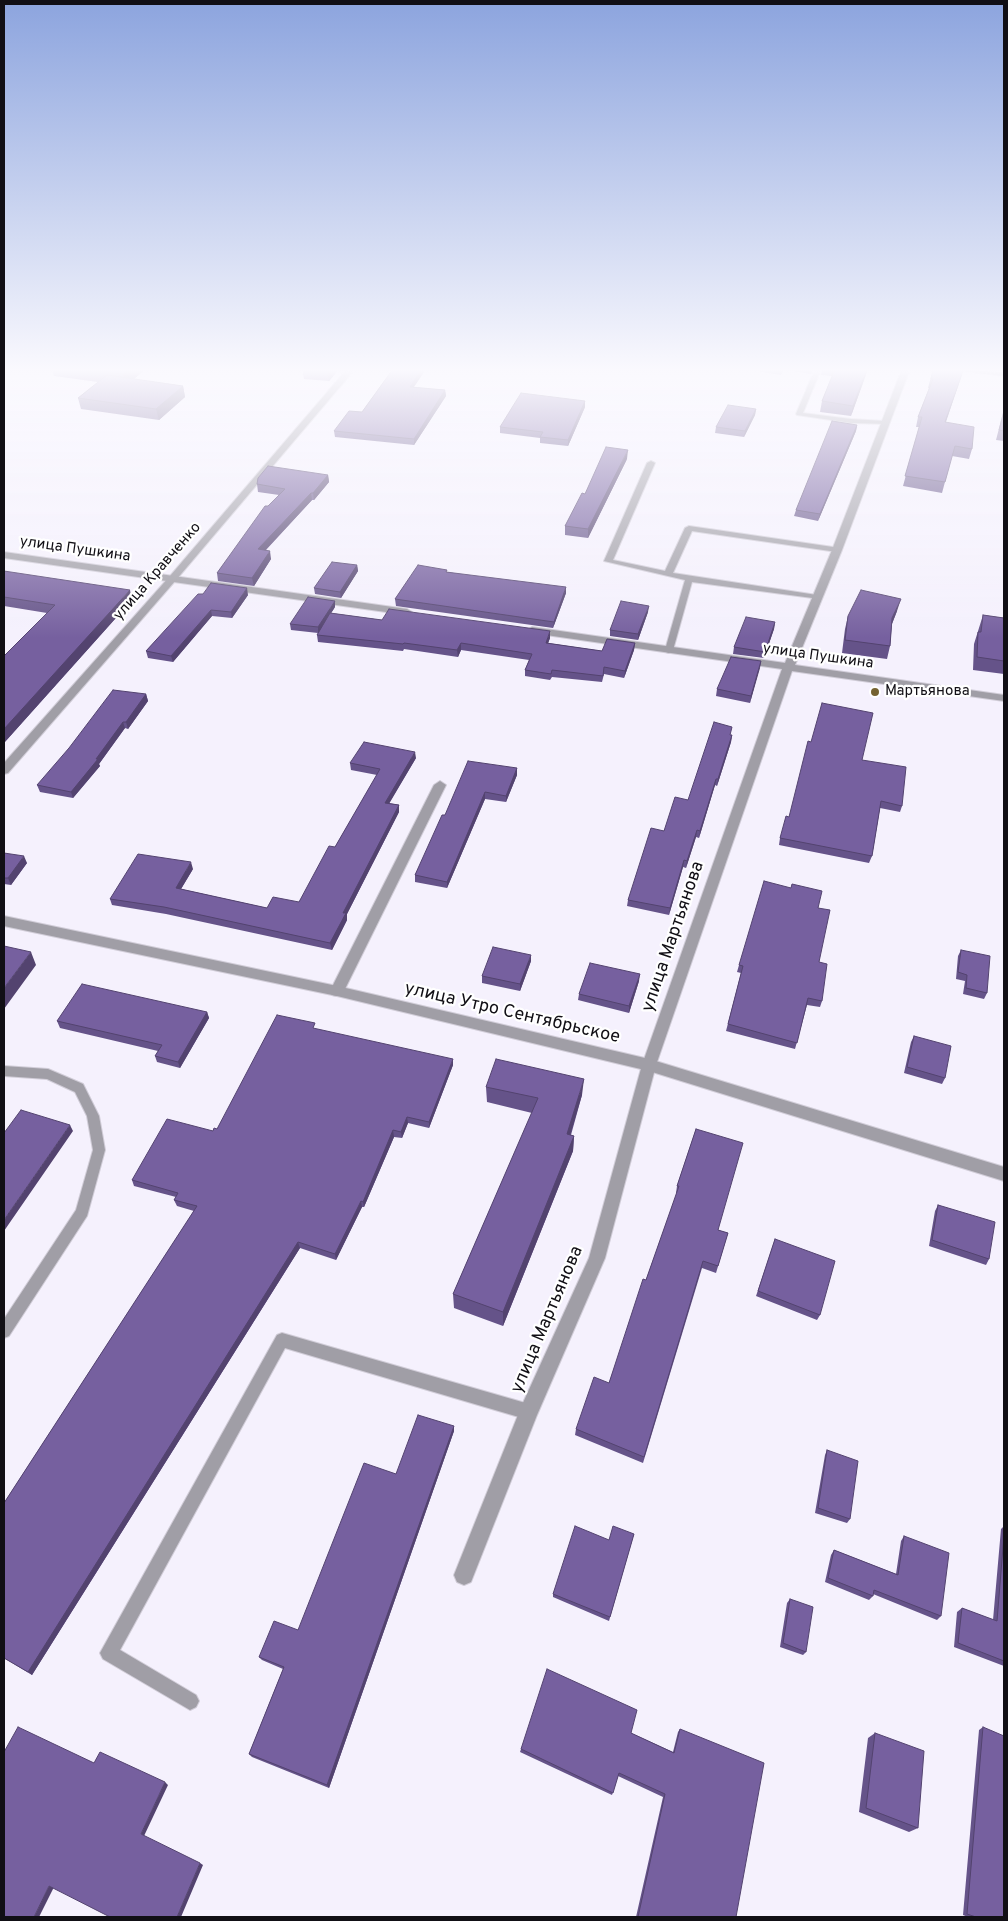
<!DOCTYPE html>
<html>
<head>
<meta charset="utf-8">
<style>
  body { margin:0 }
  #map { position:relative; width:1008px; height:1921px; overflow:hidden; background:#f5f1fd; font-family:Overpass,sans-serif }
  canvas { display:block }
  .frame { position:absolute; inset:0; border:5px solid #110f15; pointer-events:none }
</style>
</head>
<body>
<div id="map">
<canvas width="1008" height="1921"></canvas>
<div class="frame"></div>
</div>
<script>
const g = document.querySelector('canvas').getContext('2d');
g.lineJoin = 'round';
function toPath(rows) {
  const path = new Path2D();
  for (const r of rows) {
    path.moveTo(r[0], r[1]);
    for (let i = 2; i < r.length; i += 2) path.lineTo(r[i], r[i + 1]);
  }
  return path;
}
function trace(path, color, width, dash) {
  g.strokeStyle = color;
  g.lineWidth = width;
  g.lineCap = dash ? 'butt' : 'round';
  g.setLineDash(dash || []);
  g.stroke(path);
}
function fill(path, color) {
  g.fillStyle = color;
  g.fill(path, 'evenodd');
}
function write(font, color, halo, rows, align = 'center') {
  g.font = font + ' Overpass,sans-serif';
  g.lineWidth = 4.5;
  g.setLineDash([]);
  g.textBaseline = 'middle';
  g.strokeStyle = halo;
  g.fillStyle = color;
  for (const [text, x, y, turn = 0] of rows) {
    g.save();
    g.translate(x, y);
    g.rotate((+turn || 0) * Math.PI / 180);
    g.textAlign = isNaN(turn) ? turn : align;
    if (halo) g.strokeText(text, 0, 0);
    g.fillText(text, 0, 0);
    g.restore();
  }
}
const service = toPath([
  [815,369,821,369,803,413,851,419,885,421,887,422,887,424,851,423,797,415,796,414,815,369],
  [651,461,655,463,613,560,665,571,685,528,689,526,840,548,840,552,837,552,692,531,673,573,817,595,820,595,820,599,692,582,673,650,669,653,666,652,665,650,685,580,604,561,647,463,651,461],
  [4,1066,48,1069,83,1084,99,1116,105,1150,87,1216,9,1336,4,1338,4,1319,76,1210,93,1150,87,1116,75,1092,47,1079,4,1076,4,1066],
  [282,1333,529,1404,534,1407,537,1412,534,1417,529,1420,285,1348,120,1650,196,1695,199,1701,196,1707,190,1710,103,1659,100,1653,277,1335,282,1333]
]);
const minor = toPath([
  [902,369,910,369,842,550,795,665,1004,695,1004,701,792,671,656,1065,605,1258,537,1415,471,1582,464,1585,457,1582,454,1575,522,1405,589,1258,642,1065,782,669,532,633,527,630,532,627,785,663,832,550,902,369],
  [4,552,407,609,412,612,407,615,4,558,4,552],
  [440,781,446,785,344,991,342,995,337,996,332,995,330,991,434,785,440,781]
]);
const tertiary = toPath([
  [347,369,355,369,176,580,8,773,4,774,4,763,170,576,347,369],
  [4,916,337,986,649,1059,1004,1167,1004,1181,649,1071,337,996,4,926,4,916]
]);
const secondary = toPath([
  [952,369,1004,372,1004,376,956,371,952,369]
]);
trace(service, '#d1cdd8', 2);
trace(minor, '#d1cdd8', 2);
trace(tertiary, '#d1cdd8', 2);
trace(secondary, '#d1cdd8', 2);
fill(service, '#a09ea6');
fill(minor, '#a09ea6');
fill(tertiary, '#a09ea6');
fill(secondary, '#797581');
fill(toPath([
  [52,369,146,369,134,379,183,386,185,397,159,420,81,409,78,398,98,382,54,376],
  [302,369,339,369,329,381,304,379],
  [393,369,426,369,414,387,445,390,446,396,414,445,335,437,334,431,362,412],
  [761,369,814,369,811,374,784,370,781,375,760,372],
  [822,369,868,369,851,416,820,412,822,401,832,376,821,375],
  [933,369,963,371,946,422,972,449,969,459,952,456,942,493,903,486,919,427,916,427,918,417,929,388,928,388],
  [585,401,585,407,568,446,540,443,540,438,500,433,500,427],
  [756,409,755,415,744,437,715,433,716,427],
  [1004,409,1004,441,996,440],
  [857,425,856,431,818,521,794,516,796,510],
  [627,459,588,538,565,535,565,526,585,494],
  [328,475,329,482,314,500,312,500,266,550,271,559,254,586,218,581,217,573,268,506,279,495,258,492,257,484],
  [357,565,358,571,341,598,315,594,314,588],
  [4,571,132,600,4,743,4,656,47,613,4,606],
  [448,572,566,593,553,628,396,606,395,599],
  [203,594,248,595,232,618,212,616,173,662,148,658,146,651],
  [335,607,331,613,382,620,550,638,548,643,602,651,635,643,634,650,624,678,604,674,602,682,552,677,550,680,525,676,525,670,529,660,461,650,458,657,404,649,403,651,318,642,317,635,318,633,291,630,290,624],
  [897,611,892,624,890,646,887,659,842,653,845,629,848,616],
  [648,612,638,640,610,636,610,630],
  [983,615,1004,618,1004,674,973,670,974,644],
  [775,622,774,629,764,658,733,654,734,647],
  [761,661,750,703,716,696,717,689],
  [146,694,148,701,128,729,125,728,99,764,100,766,73,798,40,792,37,785],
  [731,735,732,735,731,742,717,786,715,785,699,838,696,837,686,868,683,867,669,915,627,906,628,900,664,831,688,800],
  [416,758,389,803,399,805,399,812,347,914,347,920,332,950,166,914,112,905,110,899,193,869,181,889,267,908,299,902,335,847,377,775,351,770,350,763],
  [862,760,902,806,900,812,880,808,872,856,869,863,779,845,780,838,789,817],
  [517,768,517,775,506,802,485,799,447,888,415,882,415,875,445,815],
  [4,853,27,863,11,885,4,884],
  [818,908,819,962,822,1001,820,1007,807,1005,795,1049,726,1031,741,973,737,972,739,965],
  [961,950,987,993,984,999,963,994,965,981,956,979,958,956],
  [531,961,520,991,482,983,482,976],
  [639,981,629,1013,578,1000,579,994],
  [207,1012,209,1018,180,1068,157,1062,155,1056,158,1051,60,1028,57,1021],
  [316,1029,453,1065,429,1128,408,1123,402,1138,394,1137,364,1207,362,1207,336,1260,300,1248,32,1675,4,1658,4,1503,194,1211,177,1206,174,1200,176,1197,134,1186,132,1180,217,1129],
  [914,1036,945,1078,942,1084,904,1073,911,1042],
  [486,1087,582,1095,571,1135,574,1136,573,1151,503,1326,454,1308,453,1294,532,1113,487,1102],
  [696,1129,718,1230,728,1233,716,1273,702,1268,643,1463,575,1435,576,1429,609,1383,677,1193,676,1193,677,1186],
  [938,1205,989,1259,986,1265,929,1246,935,1211],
  [775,1239,820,1315,817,1320,756,1296],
  [454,1426,454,1431,329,1788,252,1757,249,1754,283,1669,262,1660,259,1657,298,1630,396,1474],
  [827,1450,850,1519,847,1523,815,1513,825,1455],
  [1004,1526,1004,1666,954,1647,957,1612,962,1608,993,1620,1001,1529],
  [634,1534,609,1621,553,1597,553,1594,609,1540],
  [904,1536,941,1616,937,1620,873,1594,873,1596,869,1600,825,1582,831,1555,834,1550,896,1574,901,1541],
  [790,1599,806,1652,803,1655,780,1647,787,1603],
  [983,1727,1004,1917,968,1917,963,1915,979,1730],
  [680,1729,736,1917,636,1917,663,1797,618,1776,612,1795,520,1752,521,1749,631,1733,673,1752,678,1732],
  [875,1733,918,1828,909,1832,859,1812,868,1738]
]), '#655389');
fill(toPath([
  [130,369,146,369,125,386,123,374],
  [329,369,339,369,329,381,328,370],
  [422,369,426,369,410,392,410,387],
  [867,369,868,369,851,416,853,406],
  [963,371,960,380,942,432,945,422],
  [183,386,185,397,159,420,156,409],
  [445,390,446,396,414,445,414,439],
  [585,401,585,407,568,446,568,440],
  [756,409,755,415,744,437,745,431],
  [857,425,856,431,818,521,820,514],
  [628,450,627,459,588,538,588,529],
  [328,475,329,482,314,500,313,493],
  [311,493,312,500,259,557,258,549],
  [270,551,271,559,254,586,252,578],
  [357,565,358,571,341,598,340,592],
  [566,587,566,593,553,628,554,622],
  [247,588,248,595,232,618,231,612],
  [130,590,132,600,4,743,4,729],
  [901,599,897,611,889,631,892,618],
  [335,601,335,607,318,634,318,627],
  [649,606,648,612,638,640,638,634],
  [211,610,212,616,173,662,171,656],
  [775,622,774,629,764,658,765,652],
  [550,631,550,638,546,649,546,643],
  [461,643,461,650,458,657,457,650],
  [635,643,634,650,624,678,625,671],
  [761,661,760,668,750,703,751,696],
  [146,694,148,701,128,729,126,722],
  [123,722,125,728,99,764,100,766,73,798,71,792],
  [732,735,731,742,717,786,718,779],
  [415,752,416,758,386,809,385,803],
  [517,768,517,775,506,802,506,796],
  [716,779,715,785,699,838,700,831],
  [485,792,485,799,447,888,447,882],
  [399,805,399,812,347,914,347,920,332,950,330,943,343,913],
  [697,830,696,837,686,868,687,861],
  [24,856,27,863,11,885,8,878],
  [684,860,683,867,669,915,670,908],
  [191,862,193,869,178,894,176,888],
  [31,952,36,965,4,1009,4,988],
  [531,955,531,961,520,991,520,984],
  [640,974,639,981,629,1013,629,1006],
  [207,1012,209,1018,180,1068,178,1062],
  [453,1059,453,1065,429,1128,429,1122],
  [584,1079,582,1095,566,1149,567,1134],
  [407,1117,408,1123,402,1138,401,1132],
  [70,1125,73,1131,4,1231,4,1220],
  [393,1130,394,1137,364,1207,363,1202],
  [574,1136,573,1151,503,1326,503,1312],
  [361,1201,362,1207,336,1260,335,1254],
  [298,1242,300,1248,32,1675,28,1672],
  [454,1426,454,1431,329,1788,327,1785],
  [165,1782,168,1785,144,1836,141,1834],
  [200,1863,203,1865,181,1917,177,1917],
  [49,1886,54,1887,39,1917,34,1917]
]), '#53436f');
const building = toPath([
  [82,369,130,369,123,374,82,369],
  [315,369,329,369,328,370,315,369],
  [393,369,422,369,410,387,445,390,414,439,334,431,349,411,362,412,393,369],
  [835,369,867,369,853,406,822,401,835,369],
  [933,369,958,369,958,370,963,371,945,422,974,427,972,449,955,446,945,482,905,476,922,417,918,417,933,379,931,379,933,369],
  [107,375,183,386,156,409,78,398,107,375],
  [521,393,585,401,568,440,540,437,543,432,500,427,521,393],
  [728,405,756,409,745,431,716,427,728,405],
  [1004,411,1004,431,999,430,1004,411],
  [832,421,857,425,820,514,796,510,832,421],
  [606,447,628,450,588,529,565,526,582,493,585,494,606,447],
  [268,466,328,475,313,493,311,493,258,549,270,551,252,578,217,573,265,506,268,506,285,489,257,484,258,478,268,466],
  [332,562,357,565,340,592,314,588,332,562],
  [418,565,447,570,446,572,566,587,554,622,395,599,418,565],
  [4,571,130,590,4,729,4,656,55,605,4,597,4,571],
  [211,583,247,588,231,612,211,610,171,656,146,651,198,594,203,594,211,583],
  [861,590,901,599,892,618,890,646,845,640,848,616,861,590],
  [308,597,335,601,318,627,290,624,308,597],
  [621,601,649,606,638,634,610,630,621,601],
  [389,609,550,631,546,643,602,651,607,639,635,643,625,671,604,667,603,676,552,670,551,674,525,670,532,654,461,643,457,650,404,643,403,644,317,635,330,613,382,620,389,609],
  [983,615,1004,618,1004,661,977,657,978,632,981,632,983,615],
  [746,617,775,622,765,652,734,647,746,617],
  [731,657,761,661,751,696,717,689,731,657],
  [113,690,146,694,126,722,123,722,96,759,98,759,71,792,37,785,69,748,113,690],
  [822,703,873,713,862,760,906,767,902,806,881,801,872,856,780,838,786,816,789,817,808,741,811,742,822,703],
  [714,722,732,727,730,735,732,735,718,779,716,779,700,831,697,830,687,861,684,860,670,908,628,900,651,828,664,831,675,797,688,800,714,722],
  [364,742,415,752,385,803,399,805,343,913,346,913,330,943,164,907,110,899,138,854,191,862,176,888,267,908,273,897,299,902,329,846,335,847,380,769,350,763,364,742],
  [468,761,517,768,506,796,485,792,447,882,415,875,442,815,445,815,468,761],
  [4,853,24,856,8,878,4,878,4,853],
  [764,881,791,888,792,884,822,891,818,908,830,910,819,962,827,964,822,1001,808,998,797,1043,728,1024,743,966,739,965,764,881],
  [4,946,31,952,4,988,4,946],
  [493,947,531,955,520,984,482,976,493,947],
  [961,950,990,956,987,993,966,988,967,975,958,972,961,950],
  [590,963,640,974,629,1006,579,994,590,963],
  [82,984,207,1012,178,1062,155,1056,162,1045,57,1021,82,984],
  [277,1015,315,1023,313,1028,453,1059,429,1122,407,1117,401,1132,393,1130,363,1202,361,1201,335,1254,298,1242,28,1672,4,1658,4,1503,197,1206,174,1200,178,1193,132,1180,167,1119,213,1131,214,1128,217,1129,277,1015],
  [914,1036,951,1046,945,1078,907,1067,914,1036],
  [496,1059,584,1079,567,1134,574,1136,503,1312,453,1294,538,1098,486,1087,496,1059],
  [21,1110,70,1125,4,1220,4,1133,21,1110],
  [696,1129,743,1143,718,1230,728,1233,718,1266,703,1261,644,1457,576,1429,594,1377,609,1383,643,1279,646,1280,679,1186,677,1186,696,1129],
  [938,1205,995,1222,989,1259,932,1240,938,1205],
  [775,1239,835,1261,820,1315,758,1291,775,1239],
  [418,1415,454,1426,327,1785,249,1754,284,1667,259,1657,274,1621,298,1630,364,1463,396,1474,418,1415],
  [827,1450,858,1461,850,1519,818,1508,827,1450],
  [575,1526,609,1540,613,1526,634,1534,610,1617,553,1594,575,1526],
  [1004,1535,1004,1661,958,1643,962,1608,997,1621,1004,1535],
  [904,1536,949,1553,941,1616,874,1590,873,1596,828,1578,834,1550,898,1575,904,1536],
  [790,1599,813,1607,806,1652,783,1643,790,1599],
  [547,1669,637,1710,631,1733,674,1753,680,1729,764,1763,736,1917,638,1917,665,1794,619,1773,613,1793,521,1749,547,1669],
  [18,1727,94,1763,100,1752,165,1782,141,1834,200,1863,177,1917,110,1917,49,1886,34,1917,4,1917,4,1752,18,1727],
  [983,1727,1004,1736,1004,1917,976,1917,967,1914,983,1727],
  [875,1733,924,1751,918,1828,866,1808,875,1733]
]);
fill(building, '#76609f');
trace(building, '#53436f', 1);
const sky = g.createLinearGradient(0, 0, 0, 638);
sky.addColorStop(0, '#8ca4de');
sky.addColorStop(0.58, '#faf9fe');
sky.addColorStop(1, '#faf9fe00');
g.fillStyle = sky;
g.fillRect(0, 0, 1008, 638);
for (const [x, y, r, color] of [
  [875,692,5,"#756231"]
]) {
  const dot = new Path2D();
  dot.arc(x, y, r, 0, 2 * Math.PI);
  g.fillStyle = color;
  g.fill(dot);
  trace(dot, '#fff', 2);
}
write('15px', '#110f15', '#fff', [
  ["улица Пушкина",75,550,8],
  ["улица Кравченко",158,572,-49],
  ["улица Пушкина",818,657,8]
]);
write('15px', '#110f15', '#fff', [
  ["Мартьянова",885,692]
], 'left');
write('18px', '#110f15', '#fff', [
  ["улица Мартьянова",674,937,-71],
  ["улица Утро Сентябрьское",512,1014,13],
  ["улица Мартьянова",548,1320,-67]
]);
</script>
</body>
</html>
